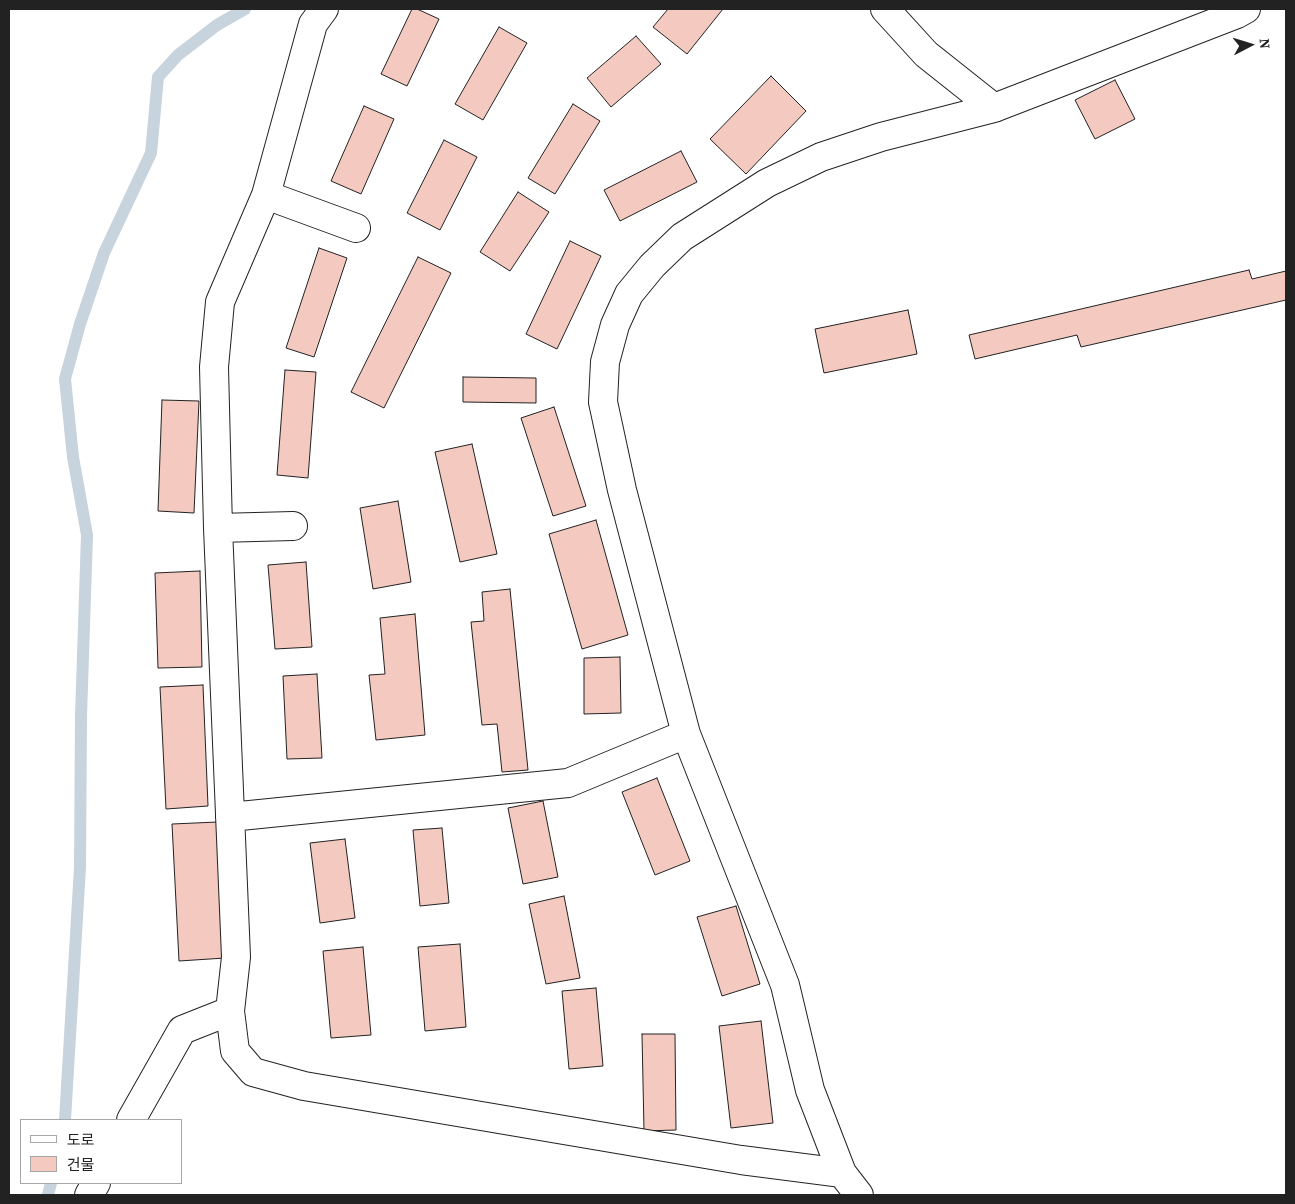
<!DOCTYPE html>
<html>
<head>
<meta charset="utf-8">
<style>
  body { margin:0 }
  #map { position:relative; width:1295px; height:1204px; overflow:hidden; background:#fff; font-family:"Source Serif 4","Noto Sans KR",serif }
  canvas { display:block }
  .frame { position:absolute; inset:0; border:10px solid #222; pointer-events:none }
  .legend { position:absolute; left:20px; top:1119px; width:162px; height:65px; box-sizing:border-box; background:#fff; border:1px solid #a7a7a7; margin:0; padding:6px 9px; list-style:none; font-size:15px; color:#222 }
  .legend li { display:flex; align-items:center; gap:10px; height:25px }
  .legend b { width:25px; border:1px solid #a7a7a7 }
  .north { position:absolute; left:1225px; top:20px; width:50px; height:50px; -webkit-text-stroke:4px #fff; paint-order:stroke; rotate:85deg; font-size:14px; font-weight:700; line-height:20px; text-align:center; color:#222 }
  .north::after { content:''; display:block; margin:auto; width:18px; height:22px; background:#222; clip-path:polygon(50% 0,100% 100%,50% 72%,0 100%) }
</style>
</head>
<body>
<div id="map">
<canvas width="1295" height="1204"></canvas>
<div class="frame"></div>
<ul class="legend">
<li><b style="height:6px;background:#fff"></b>도로</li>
<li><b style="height:14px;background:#f3c9c0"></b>건물</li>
</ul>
<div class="north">N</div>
</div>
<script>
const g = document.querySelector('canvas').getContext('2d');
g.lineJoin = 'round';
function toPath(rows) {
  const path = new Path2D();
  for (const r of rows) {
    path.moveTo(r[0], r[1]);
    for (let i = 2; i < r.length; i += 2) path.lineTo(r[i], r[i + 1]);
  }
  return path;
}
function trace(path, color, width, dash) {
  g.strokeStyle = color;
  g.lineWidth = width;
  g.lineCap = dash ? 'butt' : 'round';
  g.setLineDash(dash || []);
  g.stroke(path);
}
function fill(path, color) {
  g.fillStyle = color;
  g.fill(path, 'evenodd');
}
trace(toPath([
  [65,1120,80,867,81,716,87,535,73,457,65,379,80,324,104,253,151,153,158,77,178,55,217,25,245,9],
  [48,1195,51,1183]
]), '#c7d3dd', 12);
const building = toPath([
  [412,9,417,9,439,19,407,86,381,74,412,9],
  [668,9,723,9,687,54,653,27,668,9],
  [499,27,527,43,483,120,455,104,499,27],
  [636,36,661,64,611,107,587,78,636,36],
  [771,76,806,111,746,174,710,139,771,76],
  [1115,80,1135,119,1095,139,1075,100,1115,80],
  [573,104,600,121,555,194,528,178,573,104],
  [364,106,394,119,361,194,331,181,364,106],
  [444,140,477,157,440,230,407,213,444,140],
  [681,151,697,182,620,221,604,190,681,151],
  [518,192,549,212,510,271,480,252,518,192],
  [570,241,601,256,557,349,526,334,570,241],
  [319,248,347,258,314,357,286,348,319,248],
  [418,257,451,273,384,408,351,392,418,257],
  [1249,270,1252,279,1286,271,1286,300,1081,347,1077,335,975,359,969,335,1249,270],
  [908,310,917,354,824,373,815,329,908,310],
  [285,370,316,372,308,478,277,475,285,370],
  [463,377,536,378,536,403,463,402,463,377],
  [162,400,199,401,194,513,158,511,162,400],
  [554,407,586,506,553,516,521,418,554,407],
  [472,444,497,554,460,562,435,452,472,444],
  [398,501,411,582,373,589,360,508,398,501],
  [596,520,628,635,582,649,549,534,596,520],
  [306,562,312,647,275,649,268,565,306,562],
  [200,571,202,667,158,668,155,573,200,571],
  [510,589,528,770,502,772,497,724,482,725,471,622,484,621,482,592,510,589],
  [415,614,425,735,376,740,369,675,385,674,380,618,415,614],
  [620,657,621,713,584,714,584,658,620,657],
  [317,674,322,758,287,759,283,676,317,674],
  [203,685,208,806,166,809,160,687,203,685],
  [657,778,690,861,655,875,622,792,657,778],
  [543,801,558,877,523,884,508,808,543,801],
  [218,822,225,958,179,961,172,824,218,822],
  [442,828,449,903,420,906,413,830,442,828],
  [345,839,355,918,320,923,310,843,345,839],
  [564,896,580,978,546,984,529,904,564,896],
  [736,906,760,984,722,996,697,917,736,906],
  [460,944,466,1027,425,1031,418,947,460,944],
  [363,947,371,1035,331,1038,323,951,363,947],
  [596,988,603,1066,569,1069,562,991,596,988],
  [761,1021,773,1123,731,1128,719,1026,761,1021],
  [642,1034,675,1034,676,1130,644,1131,642,1034]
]);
fill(building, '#f3c9c0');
trace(building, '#222', 1);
const street = toPath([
  [885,9,926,54,994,108,1237,14,1246,9],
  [266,195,356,228],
  [218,528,293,526],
  [230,817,568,783,686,734],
  [230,1011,235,1051,253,1072,304,1086,741,1160,842,1173],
  [131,1120,182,1030,230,1011,236,957,218,528,214,367,220,302,266,195,313,24,324,9],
  [89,1195,96,1183],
  [859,1195,842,1173,810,1090,785,985,686,734,622,490,603,402,605,362,615,325,629,294,652,266,682,237,767,183,821,157,881,137,994,108]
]);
trace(street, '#222', 30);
trace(street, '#fff', 28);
</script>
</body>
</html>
